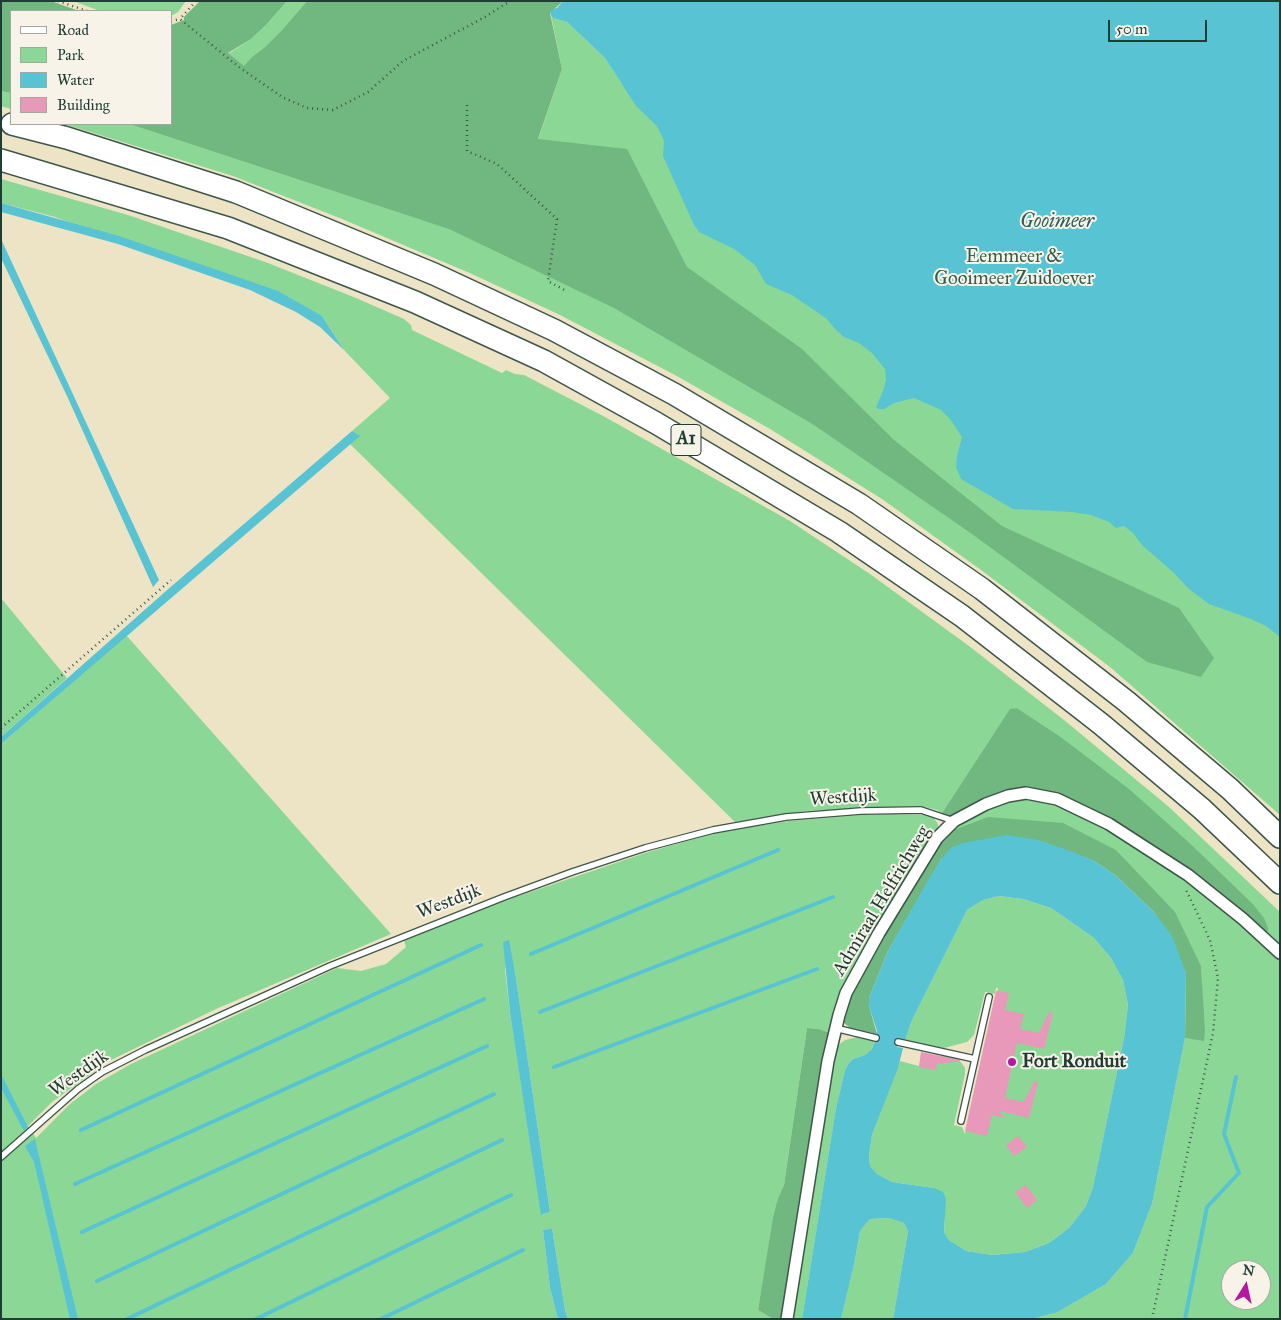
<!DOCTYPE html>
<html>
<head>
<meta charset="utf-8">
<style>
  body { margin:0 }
  #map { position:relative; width:1281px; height:1320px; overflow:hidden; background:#ede3c5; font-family:"IM FELL Great Primer",serif }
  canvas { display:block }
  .frame { position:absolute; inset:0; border:2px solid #1f3d34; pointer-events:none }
  .legend { position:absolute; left:10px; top:10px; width:162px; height:115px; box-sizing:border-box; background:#f7f3e8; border:1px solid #a1aaa0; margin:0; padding:6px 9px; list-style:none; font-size:15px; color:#1f3d34 }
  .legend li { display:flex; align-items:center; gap:10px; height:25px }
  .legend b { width:25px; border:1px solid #a1aaa0 }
  .north { position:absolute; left:1221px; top:1260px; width:50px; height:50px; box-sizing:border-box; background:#f7f3e8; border:1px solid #a1aaa0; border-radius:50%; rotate:10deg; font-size:14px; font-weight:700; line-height:20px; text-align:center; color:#1f3d34 }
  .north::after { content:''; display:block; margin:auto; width:18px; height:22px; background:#b5179e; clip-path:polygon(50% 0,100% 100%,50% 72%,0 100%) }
  .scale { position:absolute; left:1108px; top:20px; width:99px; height:22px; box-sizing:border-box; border:2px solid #1f3d34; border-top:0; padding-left:6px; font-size:15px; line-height:18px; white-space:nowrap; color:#1f3d34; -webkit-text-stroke:4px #f7f3e8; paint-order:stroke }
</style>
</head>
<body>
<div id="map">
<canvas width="1281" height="1320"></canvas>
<div class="frame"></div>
<ul class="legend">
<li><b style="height:6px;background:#fff"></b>Road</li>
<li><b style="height:14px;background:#8bd896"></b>Park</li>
<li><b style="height:14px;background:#58c3d2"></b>Water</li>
<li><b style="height:14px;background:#e898b9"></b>Building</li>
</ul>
<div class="north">N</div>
<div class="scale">50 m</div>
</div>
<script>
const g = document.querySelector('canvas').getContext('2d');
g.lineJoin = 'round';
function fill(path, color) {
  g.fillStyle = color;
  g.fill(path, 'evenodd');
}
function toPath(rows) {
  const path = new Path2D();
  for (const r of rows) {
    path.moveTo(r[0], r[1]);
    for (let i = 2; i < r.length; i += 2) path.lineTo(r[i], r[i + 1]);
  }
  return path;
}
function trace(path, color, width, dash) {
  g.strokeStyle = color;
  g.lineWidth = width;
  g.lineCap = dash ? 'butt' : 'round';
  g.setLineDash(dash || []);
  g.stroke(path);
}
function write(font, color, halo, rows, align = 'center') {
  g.font = font + ' "IM FELL Great Primer",serif';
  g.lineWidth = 4;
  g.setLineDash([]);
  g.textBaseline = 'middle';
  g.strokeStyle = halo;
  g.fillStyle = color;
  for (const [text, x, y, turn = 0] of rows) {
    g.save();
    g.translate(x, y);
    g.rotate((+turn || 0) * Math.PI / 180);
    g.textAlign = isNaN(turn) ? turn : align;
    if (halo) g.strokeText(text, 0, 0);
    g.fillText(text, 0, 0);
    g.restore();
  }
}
fill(toPath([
  [73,1,186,1,178,12,171,16,171,11,100,11],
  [287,1,307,1,281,31,265,47,253,56,245,67,228,54,251,39,266,25],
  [1280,1,1280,815,1110,667,981,570,882,499,770,429,675,375,560,315,472,274,342,219,233,176,64,124,129,124,422,220,555,142,538,140,562,69,551,15,553,18,567,22,605,58,622,84],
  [1,91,11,93,11,109,1,106],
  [1,179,128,215,268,263,356,298,404,319,411,325,412,330,502,373,506,370,515,374,524,375,605,417,790,521,870,574,969,646,1064,720,1169,807,1280,912,1280,947,1267,935,1264,919,1253,904,1194,847,1058,735,1017,708,1010,710,942,813,937,810,920,806,806,811,735,822,350,444,359,436,352,431,390,398,344,350,322,316,55,217,1,203],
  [1,598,67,678,1,737],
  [126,635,391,934,216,1009,109,1061,52,1102,28,1126,36,1138,70,1104,96,1084,131,1064,337,968,361,971,386,964,406,947,404,940,501,902,645,853,718,832,789,821,862,815,892,814,924,815,933,817,938,824,938,830,830,1033,819,1029,807,1028,784,1185,778,1198,758,1310,773,1319,568,1319,565,1310,552,1228,543,1230,550,1288,558,1319,1,1319,1,744],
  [508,940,515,972,550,1212,542,1215,510,1013,505,970],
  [1027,798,1054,802,1107,828,1186,878,1249,928,1280,959,1280,1319,1032,1319,1058,1312,1106,1284,1133,1253,1152,1204,1185,1038,1204,1040,1201,966,1116,850,951,831,987,808,1013,799],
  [1231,1270,1261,1270,1261,1300,1231,1300],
  [999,896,1023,899,1051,908,1094,938,1111,958,1123,980,1128,1005,1124,1038,1093,1187,1086,1206,1069,1228,1049,1243,1025,1252,992,1255,966,1251,949,1240,944,1232,945,1219,934,1188,892,1182,877,1174,870,1166,869,1155,872,1135,900,1061,919,1066,922,1053,940,1056,946,1054,959,1060,963,1065,965,1068,965,1074,954,1125,962,1127,965,1134,998,988,996,988,995,994,985,992,974,1035,967,1042,944,1048,931,1047,905,1040,912,1020,967,910,983,900],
  [857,1037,875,1041,872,1049,865,1055,853,1059,849,1063,845,1070,836,1108,802,1319,791,1319,832,1057,837,1046,845,1040],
  [889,1218,904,1223,908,1231,893,1319,841,1319,854,1265,860,1231,870,1219]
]), '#8bd896');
fill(toPath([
  [1,1,51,1,79,11,11,11,11,93,1,91],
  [200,1,287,1,266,25,251,39,228,53,244,66,253,56,265,47,281,31,307,1,563,1,550,13,562,69,538,139,627,149,687,267,802,349,894,440,1002,526,1179,608,1214,658,1201,677,1147,662,972,534,814,425,614,308,449,229,129,124,171,124,171,25,184,20,184,17],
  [1017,708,1058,735,1129,789,1194,847,1253,904,1264,918,1268,928,1267,935,1189,871,1037,790,956,817,943,815,942,813,1010,709],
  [988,817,1063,823,1116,850,1175,912,1201,966,1205,1031,1204,1041,1185,1038,1186,973,1154,912,1115,875,1094,861,1038,840,942,858,888,951,869,998,869,1006,877,1034,850,1028,844,1023,842,1015,845,1005,879,941,939,841,951,831],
  [807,1028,819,1029,830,1033,784,1319,773,1319,758,1310,773,1218,778,1198,784,1185]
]), '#70b87f');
fill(toPath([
  [563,1,1280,1,1280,637,1266,626,1251,619,1209,604,1189,589,1173,572,1143,546,1132,532,1124,526,1116,528,1109,522,1091,515,1072,512,1013,509,961,479,956,467,957,456,962,437,950,419,941,410,914,398,894,403,884,409,878,409,876,407,883,391,886,380,885,369,872,353,859,343,844,337,835,329,827,319,792,295,766,284,755,265,734,249,699,232,694,225,663,156,664,141,657,126,636,106,605,58,567,22,553,18,551,15,550,13,553,9,557,8],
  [1,203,119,236,278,291,322,316,344,350,320,327,296,312,250,290,118,244,1,212],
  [1,239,159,580,153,587,67,396,1,258],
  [352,431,360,436,1,744,1,737,166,591],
  [1007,835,1038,840,1073,852,1094,861,1115,875,1154,912,1172,936,1186,973,1185,1038,1152,1204,1133,1253,1106,1284,1058,1312,1032,1319,893,1319,908,1231,904,1223,889,1218,870,1219,860,1231,854,1265,841,1319,802,1319,836,1108,845,1070,849,1063,853,1059,865,1055,872,1049,875,1041,877,1031,869,1006,869,998,888,951,927,882,942,858,951,848,963,843],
  [999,896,1023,899,1051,908,1094,938,1111,958,1123,980,1128,1005,1124,1038,1093,1187,1086,1206,1069,1228,1049,1243,1025,1252,992,1255,966,1251,949,1240,944,1232,946,1199,943,1192,934,1188,892,1182,877,1174,870,1166,869,1155,872,1135,898,1068,903,1048,897,1047,899,1039,905,1040,912,1020,967,910,983,900],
  [509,940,515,972,550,1212,541,1215,510,1013,503,942],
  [1,1074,28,1127,24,1131,1,1088],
  [35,1139,37,1148,78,1319,70,1319,34,1162,25,1146],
  [552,1228,565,1310,568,1319,558,1319,550,1288,543,1230]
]), '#58c3d2');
trace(toPath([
  [531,954,778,850],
  [540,1012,833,897],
  [554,1067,817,969],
  [81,1130,481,945],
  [75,1184,484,999],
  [82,1232,487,1046],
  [97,1281,494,1094],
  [127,1319,502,1140],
  [256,1319,511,1195],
  [381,1319,523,1250],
  [1185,1319,1207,1207,1239,1173,1224,1134,1236,1077]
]), '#58c3d2', 4);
fill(toPath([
  [996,991,1009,993,1005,1010,1024,1014,1020,1029,1039,1033,1049,1012,1053,1013,1044,1049,1017,1043,1005,1098,1024,1102,1034,1081,1038,1082,1029,1118,999,1111,1005,1118,992,1115,987,1136,965,1131],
  [921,1052,960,1060,960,1061,937,1064,936,1070,919,1067],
  [1018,1136,1027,1147,1014,1156,1006,1145],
  [1026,1185,1037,1200,1027,1208,1015,1192]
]), '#e898b9');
const lane = toPath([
  [835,1028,876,1038],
  [898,1042,975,1059],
  [961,1121,989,997],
  [1,1157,78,1089,102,1072,145,1050,330,966,504,897,572,872,645,848,713,830,786,817,861,811,921,810,954,821]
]);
const street = toPath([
  [787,1319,828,1061,839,1015,846,993,879,933,937,838,954,821,986,804,1008,796,1026,793,1057,799,1109,824,1188,875,1243,919,1280,953]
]);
const highway = toPath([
  [12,124,67,138,236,192,434,274,554,330,674,394,859,504,982,589,1126,701,1230,789,1280,837],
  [1,160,228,228,415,302,544,361,656,423,839,532,962,616,1101,724,1202,809,1280,883]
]);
trace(lane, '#3e564a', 8);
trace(street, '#3e564a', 14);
trace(highway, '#3e564a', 24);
trace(toPath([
  [58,1,87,11],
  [196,1,180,19,239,67,282,97,307,108,333,110,368,92,403,61,485,17,510,1],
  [171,21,180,19],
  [467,105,467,151,497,164,557,219,548,281,566,291],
  [1,728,171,580],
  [1152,1319,1213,1033,1218,978,1210,940,1185,888]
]), '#3e564a', 2.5, [1, 4]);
trace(lane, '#fff', 5.5);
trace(street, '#fff', 11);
trace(highway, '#fff', 21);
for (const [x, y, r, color] of [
  [1012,1062,5,"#b5179e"]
]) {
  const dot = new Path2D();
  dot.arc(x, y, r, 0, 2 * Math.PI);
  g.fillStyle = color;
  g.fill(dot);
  trace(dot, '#f7f3e8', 2);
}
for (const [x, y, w] of [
  [686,440,30]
]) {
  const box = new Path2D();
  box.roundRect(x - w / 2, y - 15.5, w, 31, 4);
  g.fillStyle = '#f7f3e8';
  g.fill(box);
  trace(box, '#1f3d34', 1);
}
write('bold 18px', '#1f3d34', null, [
  ["A1",686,440]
]);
write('19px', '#355c48', '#f7f3e8', [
  ["Eemmeer &",1014,257],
  ["Gooimeer Zuidoever",1014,279]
]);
write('19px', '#1f3d34', '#f7f3e8', [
  ["Westdijk",843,798,-4],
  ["Admiraal Helfrichweg",882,901,-59],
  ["Westdijk",449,902,-21],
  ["Westdijk",79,1074,-35]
]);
write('bold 19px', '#1f3d34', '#f7f3e8', [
  ["Fort Ronduit",1022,1062]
], 'left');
write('italic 20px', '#2d5e5c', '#f7f3e8', [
  ["Gooimeer",1057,222]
]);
</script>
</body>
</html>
